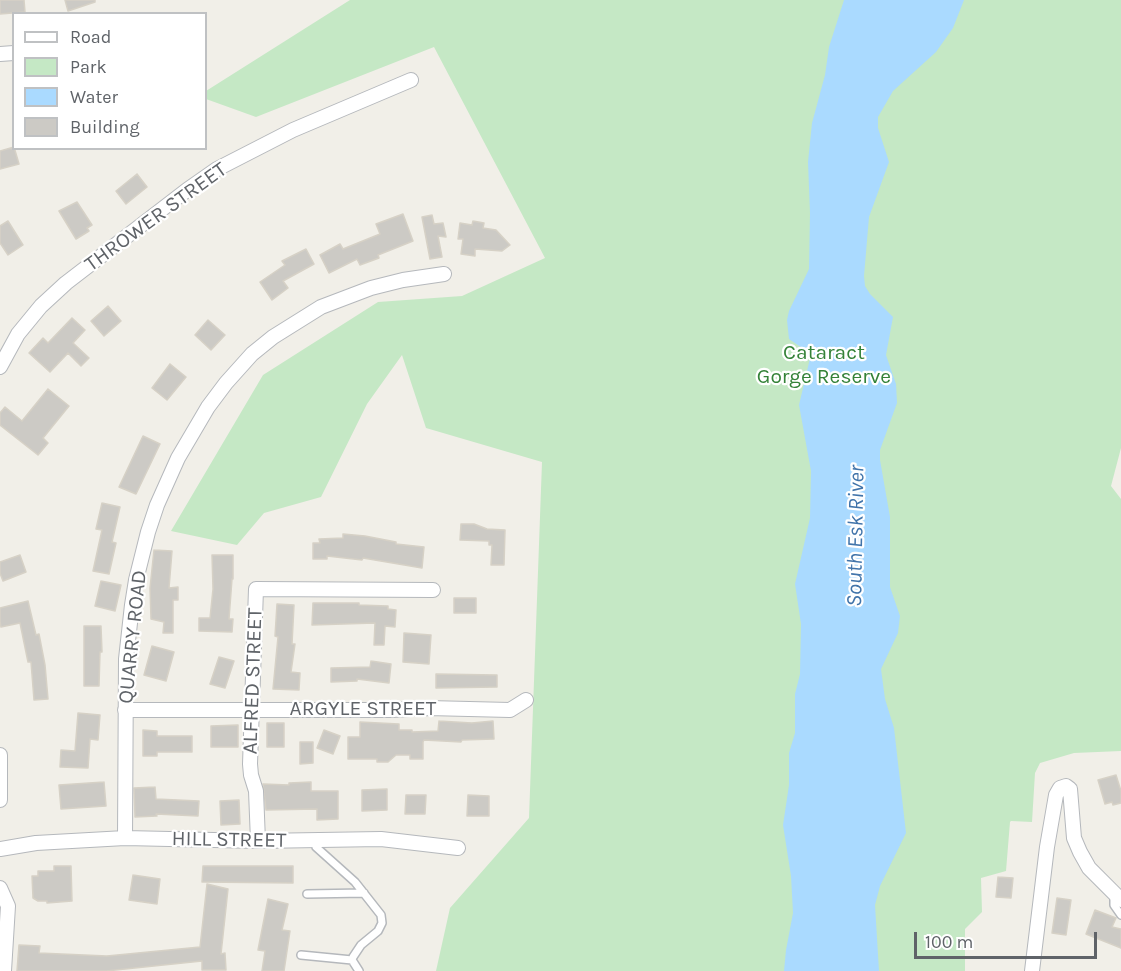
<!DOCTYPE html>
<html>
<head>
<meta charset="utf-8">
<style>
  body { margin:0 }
  #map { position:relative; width:1121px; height:971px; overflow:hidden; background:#f1efe8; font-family:Karla,sans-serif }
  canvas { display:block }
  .legend { position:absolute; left:12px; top:12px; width:195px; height:138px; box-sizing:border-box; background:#fff; border:2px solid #bfc1c3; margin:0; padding:8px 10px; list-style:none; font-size:18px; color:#5f6368 }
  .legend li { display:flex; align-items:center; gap:12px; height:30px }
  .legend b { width:30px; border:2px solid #bfc1c3 }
  .scale { position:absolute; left:914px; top:932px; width:183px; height:27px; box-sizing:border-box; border:3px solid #5f6368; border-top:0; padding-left:8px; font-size:18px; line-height:21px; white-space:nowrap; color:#5f6368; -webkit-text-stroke:4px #fff; paint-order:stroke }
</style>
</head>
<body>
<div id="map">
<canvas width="1121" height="971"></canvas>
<ul class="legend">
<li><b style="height:8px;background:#fff"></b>Road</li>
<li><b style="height:16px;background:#c5e8c5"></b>Park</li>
<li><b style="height:16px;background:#aadaff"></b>Water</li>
<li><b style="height:16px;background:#cccac5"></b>Building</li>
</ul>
<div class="scale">100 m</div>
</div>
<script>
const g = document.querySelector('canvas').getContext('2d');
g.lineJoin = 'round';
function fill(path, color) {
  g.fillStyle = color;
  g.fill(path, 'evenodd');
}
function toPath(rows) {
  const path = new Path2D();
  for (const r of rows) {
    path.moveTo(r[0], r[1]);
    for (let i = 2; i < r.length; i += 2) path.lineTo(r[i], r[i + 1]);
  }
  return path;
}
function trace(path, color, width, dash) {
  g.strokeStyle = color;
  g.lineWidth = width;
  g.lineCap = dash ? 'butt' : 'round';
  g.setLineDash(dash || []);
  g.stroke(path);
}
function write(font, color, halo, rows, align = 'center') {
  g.font = font + ' Karla,sans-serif';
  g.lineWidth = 4.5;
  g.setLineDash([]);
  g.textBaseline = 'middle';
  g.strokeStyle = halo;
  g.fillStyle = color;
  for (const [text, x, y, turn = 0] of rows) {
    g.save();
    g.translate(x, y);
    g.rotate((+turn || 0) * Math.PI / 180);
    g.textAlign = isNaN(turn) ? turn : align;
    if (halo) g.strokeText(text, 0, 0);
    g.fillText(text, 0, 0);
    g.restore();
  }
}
fill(toPath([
  [350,0,1121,0,1121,448,1111,486,1121,499,1121,751,1074,753,1040,763,1035,773,1032,822,1011,821,1010,822,1006,871,981,878,982,912,965,929,965,971,436,971,450,908,529,818,542,462,426,428,402,355,367,404,321,497,264,513,237,545,171,531,263,375,378,302,462,296,545,258,434,47,256,117,206,99,206,91]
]), '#c5e8c5');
fill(toPath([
  [844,0,964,0,953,28,936,52,893,91,878,117,878,128,889,162,869,217,864,276,865,286,870,294,893,317,886,355,896,384,897,403,880,450,880,460,890,517,890,587,900,616,898,633,881,669,885,699,894,728,906,833,880,886,875,905,879,971,784,971,786,950,793,913,791,876,783,825,789,785,789,753,795,733,795,694,800,674,801,624,795,584,810,518,811,471,799,405,811,354,789,339,787,320,789,311,809,269,810,213,808,162,812,123,825,75,829,47]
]), '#aadaff');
const building = toPath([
  [0,0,24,0,25,12,0,14,0,0],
  [65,0,95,0,95,2,68,11,65,0],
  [14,147,19,164,0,169,0,151,14,147],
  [137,174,147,187,126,204,116,191,137,174],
  [77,202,92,225,87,228,89,231,76,239,59,211,77,202],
  [403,214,413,241,378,255,379,258,360,265,357,259,329,273,320,255,340,244,343,249,380,234,376,224,403,214],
  [432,215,434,224,443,223,446,237,438,236,442,257,430,259,422,217,432,215],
  [8,221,23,245,8,255,0,243,0,226,8,221],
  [473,221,484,223,483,228,496,230,510,245,502,251,475,249,475,256,461,254,463,239,458,239,460,223,472,225,473,221],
  [306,249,314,264,283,281,288,288,272,300,260,282,285,265,282,261,306,249],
  [108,306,121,321,104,336,91,321,108,306],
  [72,318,85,330,73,343,89,358,81,366,68,353,50,372,29,353,43,338,48,343,72,318],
  [208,320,225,335,211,350,195,335,208,320],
  [170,364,186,377,167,400,152,388,170,364],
  [48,389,69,406,43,438,48,443,38,455,0,425,0,413,5,407,22,421,48,389],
  [143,436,160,444,136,494,119,487,143,436],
  [102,503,120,507,112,542,116,543,109,574,93,571,102,530,96,529,102,503],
  [461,524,474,524,487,529,505,530,504,565,491,565,492,545,489,545,489,541,460,540,461,524],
  [343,534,365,536,396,542,396,544,424,547,422,568,363,558,362,560,327,556,327,559,313,559,313,543,320,543,319,539,343,538,343,534],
  [154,550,172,551,169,588,178,587,178,600,173,600,173,633,163,633,164,622,151,619,150,588,154,550],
  [20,555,26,572,3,581,0,573,0,562,20,555],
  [212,555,233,555,233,579,232,579,229,619,233,619,232,632,199,631,199,618,210,618,213,589,212,555],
  [101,581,121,585,115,611,95,606,101,581],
  [454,598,476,598,476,613,454,613,454,598],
  [28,601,36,635,39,634,45,665,48,699,34,700,31,662,28,662,20,623,1,627,0,622,0,608,28,601],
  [313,603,359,603,359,605,388,606,388,609,396,610,395,627,385,626,384,645,374,645,375,623,312,625,313,603],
  [277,604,294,605,292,644,295,644,291,672,300,673,299,690,273,689,278,637,275,636,277,604],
  [84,626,101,626,102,652,100,652,99,686,84,686,84,626],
  [404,633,431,635,429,664,403,662,404,633],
  [152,646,174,652,166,681,144,675,152,646],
  [219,657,234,661,225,688,210,684,219,657],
  [371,661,391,664,389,683,357,679,357,681,331,682,331,668,370,667,371,661],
  [436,674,497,675,497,687,436,688,436,674],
  [78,713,100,715,98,740,90,739,88,768,60,767,61,750,75,751,78,713],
  [439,721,472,723,493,721,494,739,462,740,461,742,424,740,423,742,423,759,410,759,410,755,396,755,388,762,377,762,377,759,348,759,348,737,360,737,360,722,399,724,399,730,412,730,412,732,438,731,439,721],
  [267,723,284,723,284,747,267,747,267,723],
  [238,725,238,747,211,747,211,726,238,725],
  [143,730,157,731,157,736,192,736,192,752,157,752,157,756,143,756,143,730],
  [324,730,340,736,333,754,317,748,324,730],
  [300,742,313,742,313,763,300,764,300,742],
  [1116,775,1121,791,1121,803,1113,805,1112,802,1105,804,1098,780,1116,775],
  [104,782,106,806,61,809,59,785,104,782],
  [311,782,311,791,338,791,338,819,317,820,317,809,266,810,263,784,289,785,289,783,311,782],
  [155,787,156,799,199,801,198,816,156,814,157,816,135,817,134,788,155,787],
  [387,789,387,810,362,811,362,790,387,789],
  [406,795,426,795,425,814,405,814,406,795],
  [468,795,489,796,489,816,467,816,468,795],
  [239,800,240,824,221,825,220,801,239,800],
  [54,866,71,866,72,901,47,903,47,901,38,901,33,898,32,876,38,876,38,871,54,871,54,866],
  [203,866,293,866,293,883,202,882,203,866],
  [133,875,160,879,157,904,129,900,133,875],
  [998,877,1013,878,1011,898,996,897,998,877],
  [207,884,228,889,221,954,225,953,226,970,202,970,202,961,106,971,17,971,19,945,40,946,39,953,107,956,200,947,207,884],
  [1057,898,1071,900,1066,935,1052,933,1057,898],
  [268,899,288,904,282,930,290,931,284,971,262,971,265,951,258,950,268,899],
  [1095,910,1116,918,1112,927,1121,929,1121,948,1086,934,1095,910]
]);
fill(building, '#cccac5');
trace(building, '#d6d1c6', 1.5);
const lane = toPath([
  [315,840,316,847,355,882,381,915,382,923,378,931,361,945,353,957,352,960,359,971],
  [307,894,364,893],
  [1114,895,1114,905,1121,915],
  [301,955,352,960]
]);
const street = toPath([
  [0,54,14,53],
  [0,367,18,334,41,306,66,283,187,190,217,169,293,130,411,80],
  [125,710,392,710,428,708,510,710,526,700],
  [0,755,0,800],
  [125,838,126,659,132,605,136,580,148,532,157,505,178,458,208,407,226,383,252,354,273,337,321,307,371,288,403,280,444,274],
  [258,841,256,791,251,775,250,764,256,589,433,590],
  [0,849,36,843,125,838,258,841,381,839,458,848],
  [0,888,8,906,4,971],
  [1032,971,1047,847,1056,795,1060,788,1066,786,1070,789,1074,838,1080,852,1089,868,1121,900]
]);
trace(lane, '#b5b8bc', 10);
trace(street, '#b5b8bc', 16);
trace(lane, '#fff', 7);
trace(street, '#fff', 14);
write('21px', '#5f6368', '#fff', [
  ["THROWER STREET",156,217,-36],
  ["QUARRY ROAD",133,637,-84],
  ["ALFRED STREET",253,681,-88],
  ["ARGYLE STREET",363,709],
  ["HILL STREET",229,840,1]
]);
write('21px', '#348238', '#fff', [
  ["Cataract",824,353],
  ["Gorge Reserve",824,377]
]);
write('italic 22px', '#4174aa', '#fff', [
  ["South Esk River",856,536,-89]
]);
</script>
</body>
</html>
